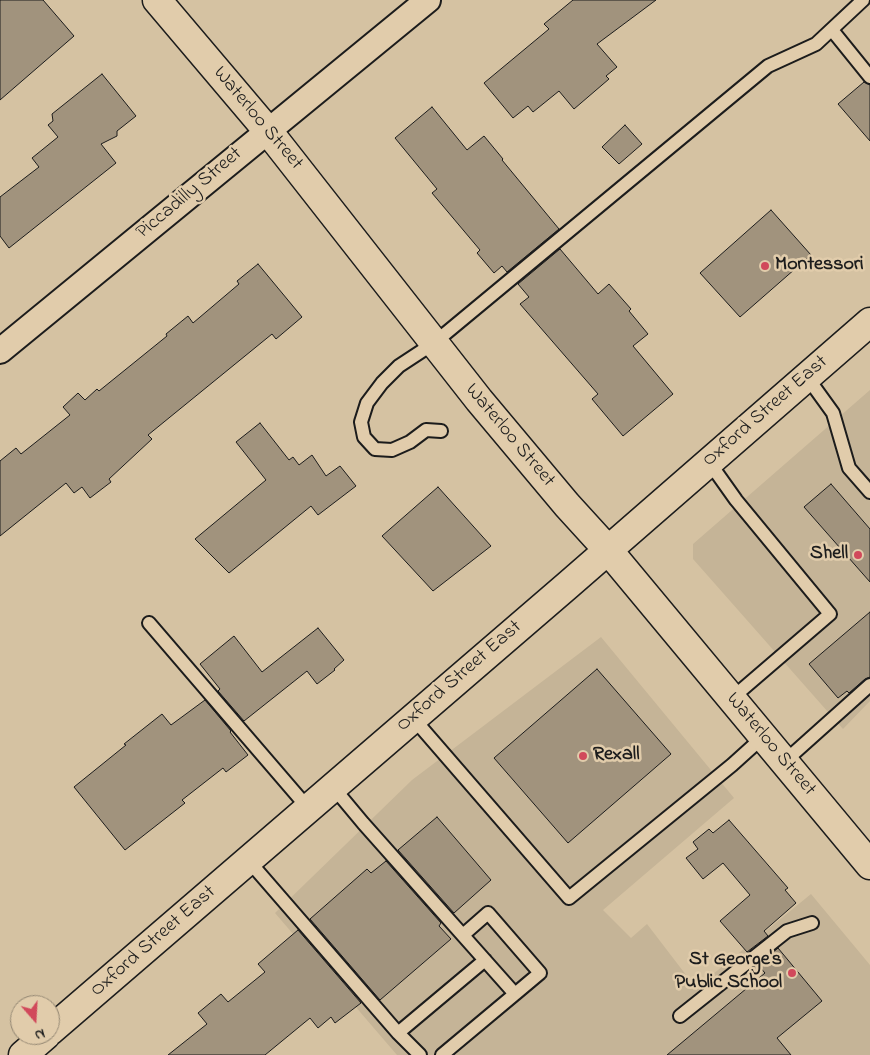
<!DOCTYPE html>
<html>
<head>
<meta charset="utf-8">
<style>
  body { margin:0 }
  #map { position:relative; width:870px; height:1055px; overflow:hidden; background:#d5c2a2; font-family:"Indie Flower",sans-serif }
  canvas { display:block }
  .north { position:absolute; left:10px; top:995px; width:50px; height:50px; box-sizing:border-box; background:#e1ccab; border:1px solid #928672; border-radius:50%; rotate:161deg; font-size:14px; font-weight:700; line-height:20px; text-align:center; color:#1c1c1c }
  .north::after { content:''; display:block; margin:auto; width:18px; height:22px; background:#d1495b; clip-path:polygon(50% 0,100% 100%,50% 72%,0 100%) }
</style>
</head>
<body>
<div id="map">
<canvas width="870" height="1055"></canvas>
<div class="north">N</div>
</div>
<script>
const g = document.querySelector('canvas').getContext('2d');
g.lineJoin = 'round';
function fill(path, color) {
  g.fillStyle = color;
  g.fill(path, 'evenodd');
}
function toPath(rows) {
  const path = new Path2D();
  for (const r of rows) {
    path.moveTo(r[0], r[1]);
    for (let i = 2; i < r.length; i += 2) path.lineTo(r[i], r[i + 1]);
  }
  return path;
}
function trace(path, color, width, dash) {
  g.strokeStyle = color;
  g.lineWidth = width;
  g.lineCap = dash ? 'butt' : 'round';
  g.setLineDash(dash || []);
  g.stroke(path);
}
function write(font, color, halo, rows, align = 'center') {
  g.font = font + ' "Indie Flower",sans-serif';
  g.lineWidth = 5;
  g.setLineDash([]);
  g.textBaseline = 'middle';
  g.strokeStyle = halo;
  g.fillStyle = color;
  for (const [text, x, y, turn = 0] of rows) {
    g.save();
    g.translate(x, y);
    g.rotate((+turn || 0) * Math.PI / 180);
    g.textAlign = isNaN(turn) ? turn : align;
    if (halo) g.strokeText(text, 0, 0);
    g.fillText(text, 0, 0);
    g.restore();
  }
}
fill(toPath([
  [870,390,870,701,843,729,693,559,693,544],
  [601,637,734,798,603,910,631,938,647,924,696,988,811,894,870,965,870,1055,397,1055,275,913,412,780]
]), '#c5b497');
const building = toPath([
  [0,0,43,0,74,36,0,100,0,0],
  [573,0,656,0,597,44,617,67,606,76,609,79,574,109,559,91,533,112,528,106,513,118,484,83,549,29,544,24,573,0],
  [102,74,136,116,117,131,117,136,101,144,116,163,9,248,0,236,0,197,39,167,32,158,58,137,48,125,53,121,52,114,102,74],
  [864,82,870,85,870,141,838,104,864,82],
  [432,107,467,150,484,136,503,159,502,160,559,229,507,272,502,266,494,273,477,253,480,250,432,193,437,189,395,138,432,107],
  [625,125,642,144,619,164,602,147,625,125],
  [771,210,811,255,740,317,700,273,771,210],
  [560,249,598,294,609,284,631,309,629,311,648,334,633,346,673,394,623,436,592,399,598,394,520,304,529,297,518,284,560,249],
  [258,264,302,317,276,339,272,334,148,435,152,439,109,479,111,482,90,498,82,487,74,493,66,483,0,536,0,461,16,448,21,454,70,415,63,407,78,393,85,400,97,389,99,391,167,336,166,334,188,316,193,323,239,284,237,281,258,264],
  [260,423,289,460,293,457,299,465,312,455,326,476,340,466,356,486,318,515,311,506,229,573,195,539,266,480,236,442,260,423],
  [831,484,870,529,870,582,804,507,831,484],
  [438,487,491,546,433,591,382,536,438,487],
  [870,612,870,677,865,679,849,693,847,691,838,698,809,664,870,612],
  [318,628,344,660,334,669,335,670,317,684,307,671,244,721,218,691,220,689,200,664,234,636,262,672,318,628],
  [597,669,671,754,568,843,494,758,597,669],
  [205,700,231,731,230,732,248,755,226,772,223,768,182,800,185,803,125,850,74,787,126,745,124,744,162,714,171,725,205,700],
  [437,817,491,880,454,913,398,850,437,817],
  [729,820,788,888,785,890,796,903,764,931,768,936,747,952,720,921,750,895,723,863,703,879,686,858,698,849,693,842,709,829,713,833,729,820],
  [386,861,441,923,439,926,451,939,380,1000,310,919,367,869,371,873,386,861],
  [298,930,361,1003,335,1023,331,1017,318,1028,310,1018,265,1055,168,1055,207,1024,198,1013,221,994,228,1002,265,972,258,964,298,930],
  [778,948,822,1001,777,1038,791,1055,667,1055,765,973,758,965,778,948]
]);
fill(building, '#a1937d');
trace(building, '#1c1c1c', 1);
const lane = toPath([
  [832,30,870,77],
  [807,377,833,413,849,468,870,492],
  [441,431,426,430,410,442,392,450,375,449,364,437,361,422,367,403,382,383,399,366,434,343,768,66,816,44,863,0],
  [709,462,736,500,830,614,731,699],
  [149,623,308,808],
  [413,718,569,898,732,765,763,737],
  [784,762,870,685],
  [333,787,363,823,515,994,442,1055],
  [248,860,398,1033,420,1055],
  [463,935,488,913,540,973,515,994],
  [680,1016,787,931,812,923],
  [398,1033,485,960]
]);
const street = toPath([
  [0,351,428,0]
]);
const secondary = toPath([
  [157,0,268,131,479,400,567,505,608,550,870,865],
  [50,1031,568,585,870,322],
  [23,1055,46,1035]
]);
trace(lane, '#1c1c1c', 16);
trace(street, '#1c1c1c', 28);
trace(secondary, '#1c1c1c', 31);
trace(lane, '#e1ccab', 12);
trace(street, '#e1ccab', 24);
trace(secondary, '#e1ccab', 28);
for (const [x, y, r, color] of [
  [765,266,5,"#d1495b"],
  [858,555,5,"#d1495b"],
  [583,756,5,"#d1495b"],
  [792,973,5,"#d1495b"]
]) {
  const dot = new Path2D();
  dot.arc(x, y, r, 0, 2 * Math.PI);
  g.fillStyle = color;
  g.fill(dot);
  trace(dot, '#e1ccab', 2);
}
write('20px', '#1c1c1c', '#e1ccab', [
  ["Waterloo Street",257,119,50],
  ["Piccadilly Street",190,194,-40],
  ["Oxford Street East",766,412,-41],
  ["Waterloo Street",509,436,50],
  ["Oxford Street East",460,677,-41],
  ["Waterloo Street",770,745,50],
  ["Oxford Street East",154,942,-41]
]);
write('bold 20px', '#1c1c1c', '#e1ccab', [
  ["Montessori",775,266],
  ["Shell",848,555,"right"],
  ["Rexall",593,756],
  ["St George's",782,961,"right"],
  ["Public School",782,984,"right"]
], 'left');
</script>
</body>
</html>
